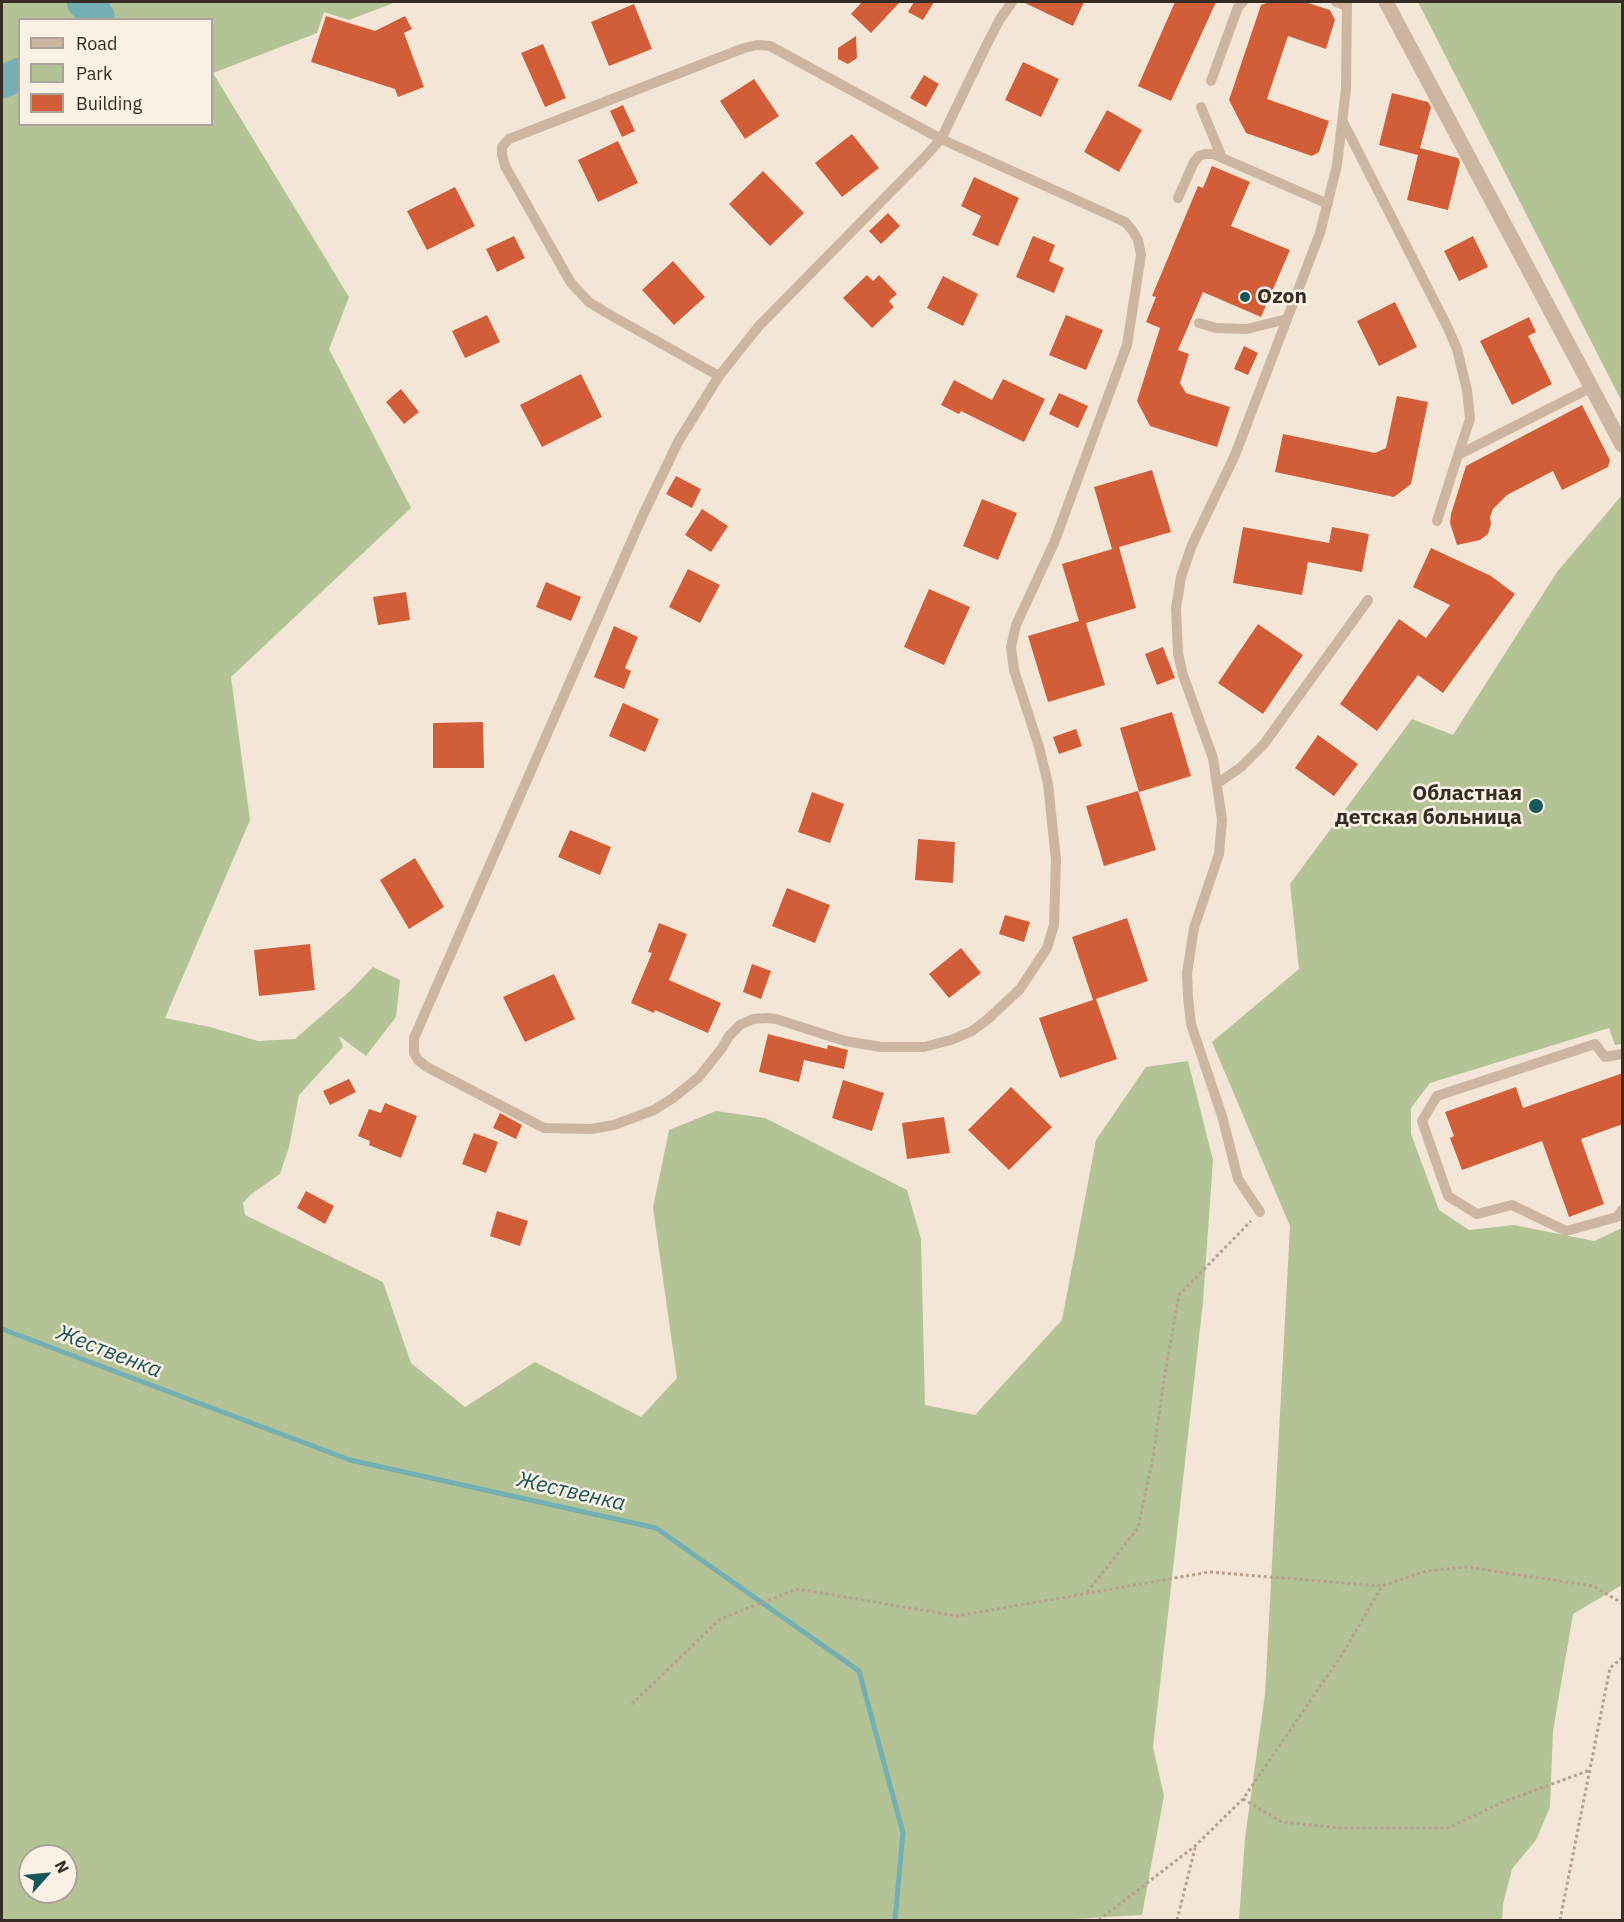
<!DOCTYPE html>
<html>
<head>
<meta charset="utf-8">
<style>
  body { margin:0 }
  #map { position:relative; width:1624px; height:1922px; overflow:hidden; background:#f3e6d7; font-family:"IBM Plex Sans",sans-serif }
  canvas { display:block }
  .frame { position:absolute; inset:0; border:3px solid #362b25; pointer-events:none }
  .legend { position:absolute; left:18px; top:18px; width:195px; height:108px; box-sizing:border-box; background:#fbf0e4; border:2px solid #aca198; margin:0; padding:8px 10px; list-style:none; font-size:18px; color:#362b25 }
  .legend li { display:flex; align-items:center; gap:12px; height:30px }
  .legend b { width:30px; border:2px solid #aca198 }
  .north { position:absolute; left:18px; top:1844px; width:60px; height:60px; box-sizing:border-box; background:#fbf0e4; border:2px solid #aca198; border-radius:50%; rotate:63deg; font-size:16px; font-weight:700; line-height:24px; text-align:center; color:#362b25 }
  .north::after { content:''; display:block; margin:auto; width:21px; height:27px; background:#17565b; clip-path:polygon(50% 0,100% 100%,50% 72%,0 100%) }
</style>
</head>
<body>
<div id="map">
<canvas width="1624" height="1922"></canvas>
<div class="frame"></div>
<ul class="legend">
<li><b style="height:8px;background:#ccb6a2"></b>Road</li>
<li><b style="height:16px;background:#b4c396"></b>Park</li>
<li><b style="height:16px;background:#d15e38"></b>Building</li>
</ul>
<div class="north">N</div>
</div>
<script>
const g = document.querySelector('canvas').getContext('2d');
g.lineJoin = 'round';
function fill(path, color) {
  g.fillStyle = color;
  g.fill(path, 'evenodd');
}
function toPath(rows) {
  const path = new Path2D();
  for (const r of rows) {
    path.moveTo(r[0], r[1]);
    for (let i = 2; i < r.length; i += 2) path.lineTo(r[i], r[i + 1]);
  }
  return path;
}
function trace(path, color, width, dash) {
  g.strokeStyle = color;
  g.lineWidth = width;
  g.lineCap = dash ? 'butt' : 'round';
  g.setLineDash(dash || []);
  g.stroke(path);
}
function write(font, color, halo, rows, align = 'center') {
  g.font = font + ' "IBM Plex Sans",sans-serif';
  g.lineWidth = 5;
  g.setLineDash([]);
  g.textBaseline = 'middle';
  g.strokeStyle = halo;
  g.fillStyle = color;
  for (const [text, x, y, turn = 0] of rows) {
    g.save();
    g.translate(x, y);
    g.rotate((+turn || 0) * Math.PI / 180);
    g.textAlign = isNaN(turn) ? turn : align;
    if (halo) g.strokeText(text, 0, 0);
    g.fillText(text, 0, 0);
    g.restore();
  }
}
fill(toPath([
  [2,2,396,2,349,20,324,12,317,33,213,73,349,297,329,349,411,508,231,677,250,820,165,1018,210,1027,258,1041,295,1039,350,991,373,967,400,980,396,1017,366,1056,339,1036,343,1047,299,1095,289,1147,280,1174,250,1195,243,1203,245,1215,383,1282,411,1363,465,1407,535,1362,641,1417,677,1378,653,1208,669,1130,716,1111,765,1118,907,1190,921,1239,925,1405,975,1415,1062,1320,1096,1140,1146,1067,1188,1061,1213,1160,1203,1302,1153,1747,1164,1796,1142,1915,1057,1920,2,1920],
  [20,20,212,20,212,124,20,124],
  [30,1856,66,1856,66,1892,30,1892],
  [1418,2,1622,2,1622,402],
  [1622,495,1622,1044,1615,1045,1609,1028,1430,1083,1411,1108,1411,1134,1439,1210,1469,1230,1514,1225,1594,1241,1622,1228,1622,1585,1573,1614,1553,1731,1550,1807,1536,1840,1512,1869,1503,1904,1502,1920,1239,1920,1245,1838,1265,1694,1290,1226,1212,1042,1299,969,1290,884,1412,719,1453,735,1557,572]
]), '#b4c396');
trace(toPath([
  [2,1329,350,1460,656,1528,859,1671,903,1833,895,1920]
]), '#74b0b3', 5);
trace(toPath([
  [83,2,98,16,93,20],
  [2,82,20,74]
]), '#74b0b3', 33);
fill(toPath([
  [862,2,900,2,871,33,851,14],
  [914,2,934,2,923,20,908,12],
  [1023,2,1084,2,1073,26],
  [1175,2,1216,2,1171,101,1138,86],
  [1269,2,1305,2,1330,10,1335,20,1326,49,1288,36,1267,99,1329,121,1319,152,1312,156,1246,133,1229,100,1261,5],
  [634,4,652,49,609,66,591,22],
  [326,16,375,31,405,16,412,29,404,33,424,87,398,97,395,89,311,62],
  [856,36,857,58,848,64,838,59,838,48],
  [543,44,566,98,545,107,521,53],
  [1023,62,1059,79,1041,117,1005,100],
  [924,75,939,84,926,107,910,98],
  [754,79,779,116,745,139,720,101],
  [1392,93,1428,102,1431,107,1420,148,1458,158,1460,162,1448,210,1407,200,1418,155,1379,145],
  [623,105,635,131,622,137,610,111],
  [1107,110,1142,130,1119,172,1084,152],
  [852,134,879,168,842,197,815,163],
  [618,141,638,183,598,202,578,160],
  [1212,166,1250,182,1231,226,1290,250,1261,317,1203,292,1178,350,1189,354,1180,383,1186,393,1230,407,1217,447,1150,426,1137,401,1160,328,1146,322,1156,297,1152,296,1198,186,1203,188],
  [763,171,804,213,770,246,729,204],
  [974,177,1019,198,998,246,972,235,981,216,961,206],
  [455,187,475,226,427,250,407,211],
  [888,213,900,226,881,244,869,231],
  [514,236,525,258,497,272,486,249],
  [1033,236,1055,245,1049,261,1064,268,1054,293,1016,277],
  [1473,236,1488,267,1459,281,1444,251],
  [673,261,705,297,674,325,642,290],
  [867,275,873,281,879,275,897,294,889,301,894,307,872,328,843,298],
  [943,276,978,294,963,326,927,308],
  [1395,302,1417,347,1379,366,1357,321],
  [487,315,500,342,465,358,452,331],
  [1066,315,1103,330,1086,370,1049,355],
  [1529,317,1536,332,1528,336,1552,384,1512,405,1480,341],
  [1244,346,1258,353,1248,375,1234,369],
  [581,374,602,417,542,447,520,405],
  [1003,379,1045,399,1024,442,961,411,959,414,941,405,954,380,992,400],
  [401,389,419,412,404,424,386,402],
  [1059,393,1088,406,1078,428,1049,414],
  [1397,396,1428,402,1411,484,1394,497,1275,472,1283,434,1375,453,1386,448],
  [1582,405,1610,460,1608,467,1562,490,1553,471,1507,495,1493,509,1490,517,1491,524,1488,534,1480,540,1457,545,1450,523,1451,514,1466,466],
  [1152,470,1171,532,1112,549,1094,487],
  [676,476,701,489,692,508,666,494],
  [982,499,1017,513,998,560,963,546],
  [702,509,728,526,711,552,685,535],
  [1243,527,1329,543,1332,527,1369,534,1362,572,1308,562,1302,595,1233,583],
  [1119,547,1136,608,1086,623,1105,685,1048,702,1028,636,1079,621,1062,564],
  [1431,548,1491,576,1515,594,1443,693,1418,675,1377,731,1340,704,1399,619,1426,638,1450,605,1413,587],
  [688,569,720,585,700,623,669,607],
  [546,582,581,597,571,621,536,607],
  [929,589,970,607,944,665,904,647],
  [406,592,410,620,378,625,373,597],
  [1258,624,1303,655,1263,714,1218,683],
  [614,626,638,637,625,668,631,671,624,689,594,677],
  [1163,647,1175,678,1157,685,1145,654],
  [623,703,659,719,645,752,609,736],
  [1172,712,1191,776,1139,792,1120,728],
  [483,722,484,768,433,768,433,723],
  [1076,729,1082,746,1059,754,1053,737],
  [1318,735,1358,764,1334,796,1295,768],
  [1138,791,1156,850,1104,866,1086,806],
  [812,792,844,804,830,843,798,832],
  [570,830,611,847,600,875,558,857],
  [918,839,955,842,953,883,915,880],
  [415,858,444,907,409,929,380,880],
  [787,888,830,905,815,943,772,926],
  [1005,915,1030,922,1024,942,999,934],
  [1127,918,1148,981,1096,999,1117,1059,1060,1078,1039,1018,1093,1000,1072,937],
  [659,923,687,934,669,980,721,1003,708,1033,655,1010,654,1013,631,1003,652,953,648,952],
  [310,944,315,990,259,996,254,950],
  [961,948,981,973,949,998,929,974],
  [752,964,771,971,761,999,743,992],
  [554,974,575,1019,525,1042,503,997],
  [768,1034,827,1049,828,1045,848,1050,844,1069,804,1060,799,1082,759,1072],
  [1623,1073,1623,1124,1581,1139,1604,1204,1569,1217,1542,1141,1462,1170,1450,1138,1454,1136,1445,1112,1516,1087,1523,1108],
  [349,1079,356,1092,330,1105,323,1091],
  [843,1080,884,1093,872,1131,832,1118],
  [1011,1087,1052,1127,1009,1170,968,1130],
  [385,1103,417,1116,401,1158,369,1145,370,1141,358,1136,369,1109,381,1113],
  [500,1113,522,1125,516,1139,493,1128],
  [944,1117,950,1153,907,1159,902,1123],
  [474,1133,498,1142,486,1173,462,1164],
  [306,1191,334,1206,325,1224,297,1208],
  [497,1211,528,1221,520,1246,490,1236]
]), '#d15e38');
trace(toPath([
  [1087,1592,1138,1528,1153,1458,1164,1379,1179,1295,1251,1221],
  [632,1704,720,1619,797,1589,957,1616,1209,1572,1382,1586],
  [1243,1799,1282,1822,1341,1828,1448,1828,1503,1802,1590,1770],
  [1099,1920,1195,1846,1243,1799,1343,1653,1382,1586,1426,1571,1466,1567,1593,1586,1622,1603],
  [1177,1920,1195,1848],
  [1560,1920,1610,1668,1622,1658]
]), '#b8a08c', 3, [3, 3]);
trace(toPath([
  [1336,2,1347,6],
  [1211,81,1238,7,1243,2],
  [1201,107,1222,158],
  [1343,122,1447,326,1457,349,1467,390,1470,419,1458,455,1592,387],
  [1178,198,1194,162,1199,156,1205,154,1213,154,1328,204],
  [1199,323,1216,328,1247,329,1287,319,1320,233,1337,165,1346,89,1347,2],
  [719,376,605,312,589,302,571,283,505,166,502,154,502,147,509,139,744,48,757,45,770,46,941,139,1114,217,1125,222,1132,230,1138,240,1141,255,1127,345,1054,543,1016,625,1011,647,1014,670,1039,747,1048,784,1056,860,1054,925,1047,948,1020,989,988,1019,972,1031,951,1040,924,1047,881,1047,845,1041,776,1019,767,1018,753,1019,740,1025,729,1036,722,1048,699,1077,673,1098,654,1110,614,1125,591,1129,544,1128,427,1067,418,1060,414,1053,414,1038,642,517,678,442,719,376,759,326,923,159,941,139,986,46,1000,19,1012,2],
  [1437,521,1458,455],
  [1218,783,1241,767,1264,744,1368,600],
  [1622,1054,1605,1057,1595,1044,1437,1096,1422,1121,1448,1196,1477,1214,1512,1205,1566,1231,1617,1217,1622,1210],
  [1260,1212,1238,1179,1222,1116,1191,1024,1188,997,1187,973,1194,928,1219,854,1222,820,1213,758,1183,675,1178,654,1176,608,1181,577,1192,545,1235,455,1287,319]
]), '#ccb6a2', 10);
trace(toPath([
  [1386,2,1622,445]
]), '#ccb6a2', 15);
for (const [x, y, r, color] of [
  [1245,297,6,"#17565b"],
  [1536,806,8,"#17565b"]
]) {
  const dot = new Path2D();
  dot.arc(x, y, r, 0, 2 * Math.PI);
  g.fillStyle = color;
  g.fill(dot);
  trace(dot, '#fbf0e4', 2);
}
write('bold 21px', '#362b25', '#fbf0e4', [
  ["Ozon",1257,297],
  ["Областная",1522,794,"right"],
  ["детская больница",1522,818,"right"]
], 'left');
write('italic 22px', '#17565b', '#fbf0e4', [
  ["Жественка",109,1352,21],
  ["Жественка",571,1492,13]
]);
</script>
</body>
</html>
